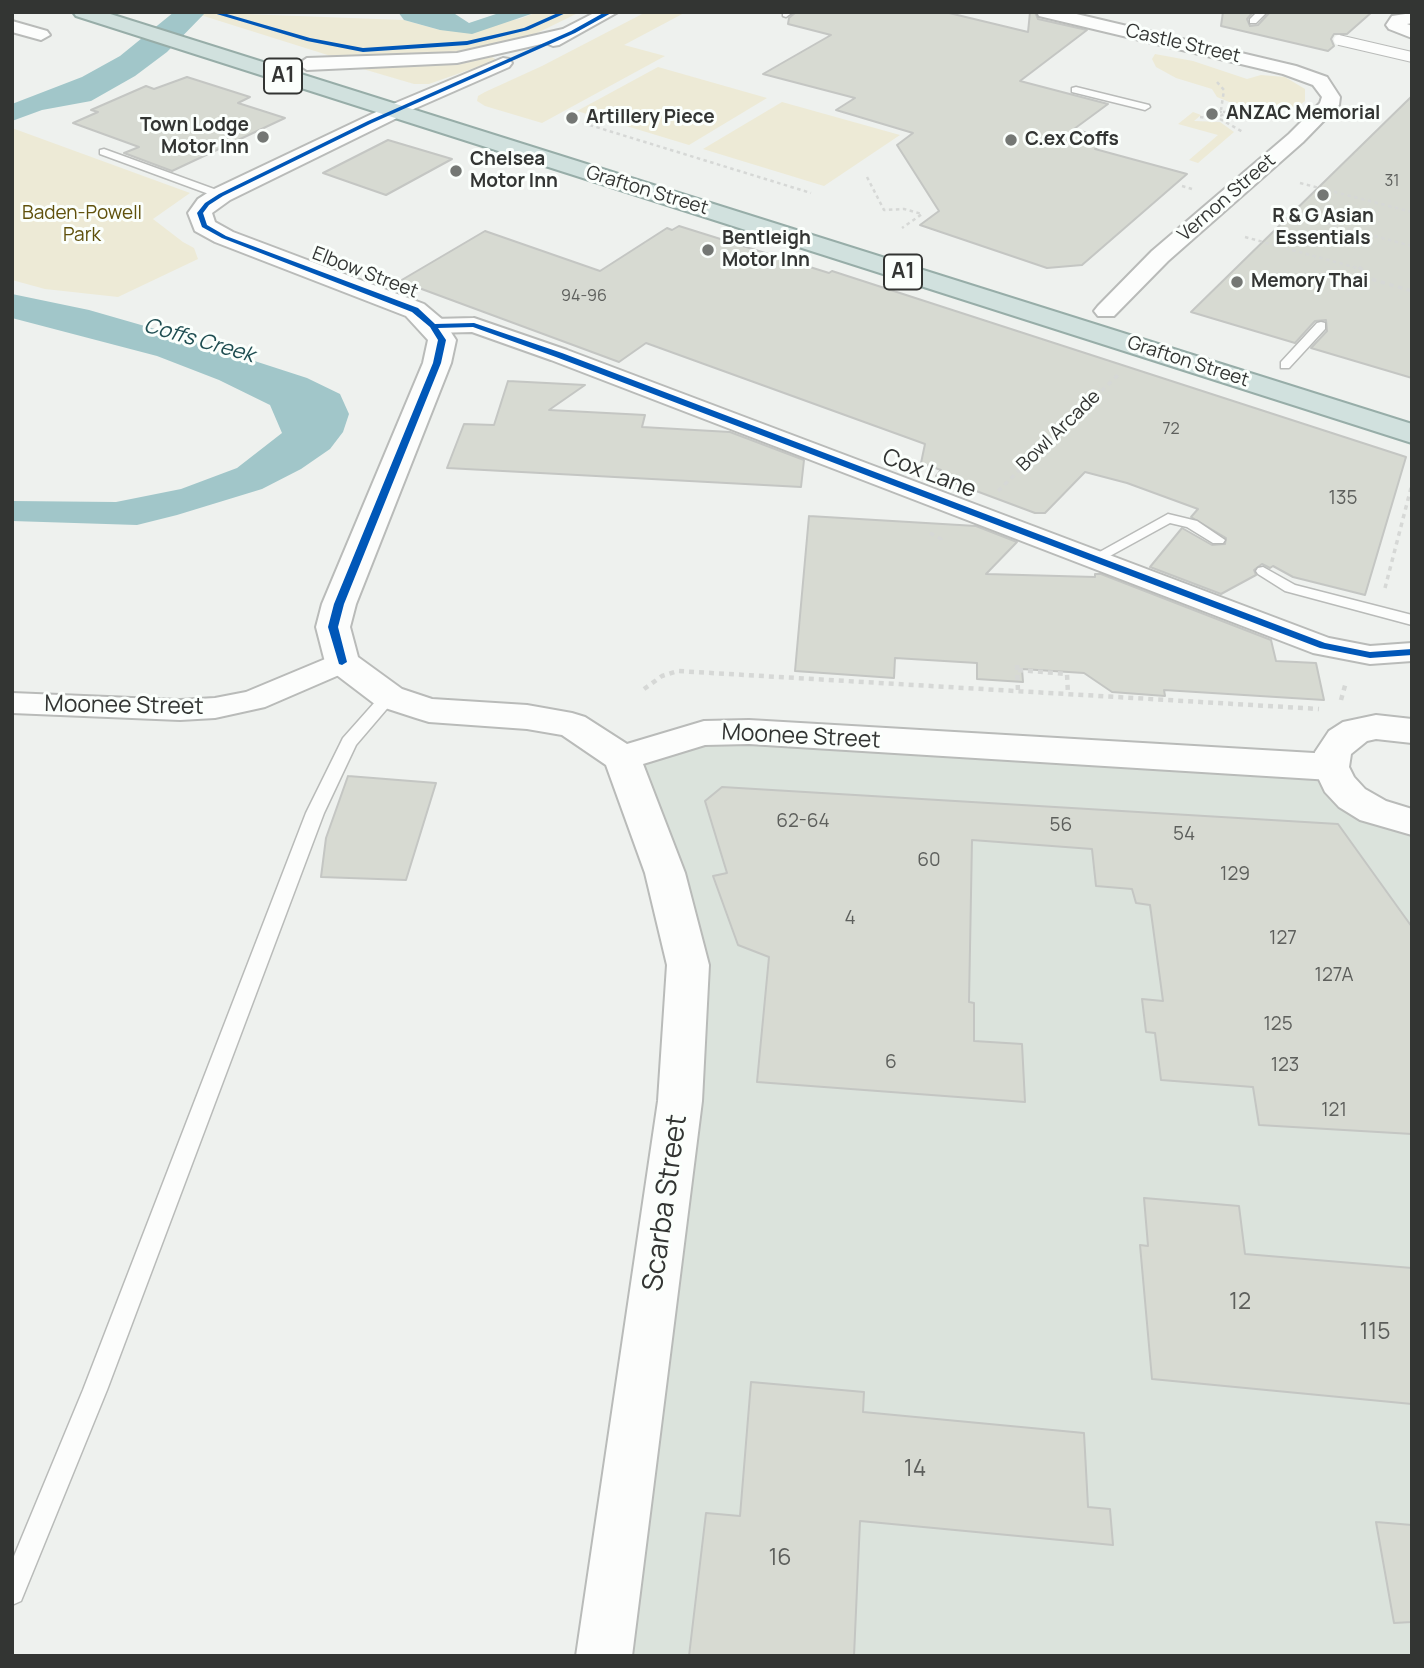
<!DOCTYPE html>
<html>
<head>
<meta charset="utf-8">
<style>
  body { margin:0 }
  #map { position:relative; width:1424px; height:1668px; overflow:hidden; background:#eef1ee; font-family:Manrope,sans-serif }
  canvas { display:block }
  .frame { position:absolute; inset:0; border:14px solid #333533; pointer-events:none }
</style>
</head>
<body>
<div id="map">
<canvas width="1424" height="1668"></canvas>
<div class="frame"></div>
</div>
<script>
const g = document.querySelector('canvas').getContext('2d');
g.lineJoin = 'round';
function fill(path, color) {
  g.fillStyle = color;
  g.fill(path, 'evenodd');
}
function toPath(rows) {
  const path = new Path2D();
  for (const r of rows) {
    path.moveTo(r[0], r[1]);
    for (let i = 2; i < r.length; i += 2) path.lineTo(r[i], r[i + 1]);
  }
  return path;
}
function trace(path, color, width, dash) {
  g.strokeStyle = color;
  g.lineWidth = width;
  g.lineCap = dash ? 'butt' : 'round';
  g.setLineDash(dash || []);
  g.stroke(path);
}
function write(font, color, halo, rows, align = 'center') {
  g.font = font + ' Manrope,sans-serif';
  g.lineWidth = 6;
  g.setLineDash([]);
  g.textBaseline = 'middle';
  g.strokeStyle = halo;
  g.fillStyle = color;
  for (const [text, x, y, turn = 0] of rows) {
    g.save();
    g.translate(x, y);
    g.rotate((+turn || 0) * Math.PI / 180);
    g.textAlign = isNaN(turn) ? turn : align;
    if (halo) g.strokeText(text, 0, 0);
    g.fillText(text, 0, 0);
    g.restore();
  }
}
fill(toPath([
  [704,733,1308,767,1412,822,1412,1656,604,1656,688,965,622,758]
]), '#dbe3dc');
fill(toPath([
  [191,12,404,20,440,30,520,19,537,12,580,12,527,38,472,52,416,57,334,57],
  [646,12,686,12,624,45,665,56,542,123,485,106,477,101,478,96,485,92,542,66],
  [1155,54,1193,61,1247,79,1261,75,1285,77,1305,89,1305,101,1297,107,1244,108,1217,97,1212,89,1176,78,1156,67,1152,59],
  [492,57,497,60,429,84,414,84,363,69,458,62],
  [658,67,767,98,689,145,577,111],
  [782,102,900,135,824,186,703,149],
  [1193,112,1201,115,1194,121,1220,122,1234,132,1198,163,1189,160,1218,135,1178,124],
  [12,128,190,193,153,219,183,242,194,248,198,259,118,297,45,289,12,280]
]), '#edead6');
fill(toPath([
  [174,12,206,12,167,52,135,76,91,101,42,110,12,121,12,104,82,77,120,56],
  [398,12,452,12,469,23,502,12,537,12,472,34,440,30,404,20],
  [12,294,89,310,162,331,307,378,340,394,349,414,343,432,330,449,301,469,262,489,177,515,137,525,12,521,12,501,116,502,181,489,237,468,282,433,270,405,219,380,157,356,12,318]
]), '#a1c6c9');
const building = toPath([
  [796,12,945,12,1028,32,1030,12,1035,12,1038,19,1087,30,1020,81,1108,104,1074,129,1108,139,1095,149,1187,174,1082,265,1047,268,920,225,939,211,897,145,913,133,836,110,855,98,763,74,831,35,788,24,789,18,796,12],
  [1223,12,1253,12,1247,19,1250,26,1258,25,1270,12,1372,12,1347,34,1334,34,1331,39,1334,46,1328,51,1221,26,1223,12],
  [187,77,250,97,238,103,285,118,172,171,124,153,139,147,73,123,98,112,91,110,146,86,154,89,187,77],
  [1412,96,1412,378,1311,348,1327,331,1326,320,1315,321,1295,343,1191,312,1412,96],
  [388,140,452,159,386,195,323,173,388,140],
  [679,226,829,273,832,271,1406,457,1365,595,1293,577,1273,566,1270,568,1262,564,1254,570,1256,575,1221,594,1150,567,1182,528,1212,545,1225,544,1226,538,1191,517,1198,509,1127,483,1085,472,1045,513,1035,513,936,476,941,470,921,463,925,444,646,343,619,362,400,281,485,231,600,271,667,228,672,230,679,226],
  [508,381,585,385,549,410,645,415,642,427,730,432,804,460,801,487,447,468,464,424,494,425,508,381],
  [809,516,976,526,1017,542,986,574,1095,577,1095,574,1101,574,1271,640,1276,661,1316,663,1324,700,1164,690,1165,696,1112,692,1084,673,1022,669,1023,682,977,679,977,663,895,658,894,678,795,671,809,516],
  [348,776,436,783,406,880,321,877,326,838,348,776],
  [722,787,1338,824,1412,927,1412,1134,1259,1125,1253,1087,1161,1080,1155,1033,1146,1032,1142,999,1163,1001,1150,905,1136,903,1132,889,1096,886,1092,849,972,840,969,1002,974,1003,974,1041,1022,1044,1025,1102,757,1082,769,957,738,945,713,876,727,873,705,801,722,787],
  [1144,1198,1239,1206,1245,1254,1412,1268,1412,1404,1152,1379,1140,1245,1148,1246,1144,1198],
  [751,1382,864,1392,863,1412,1084,1433,1088,1507,1110,1509,1113,1545,860,1521,854,1656,689,1656,706,1513,740,1516,751,1382],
  [1376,1522,1412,1525,1412,1622,1394,1623,1376,1522]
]);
fill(building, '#d7dad2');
trace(building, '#c4c6c3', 2);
const service = toPath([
  [783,12,793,12,786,17,783,16,783,12],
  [1257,12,1267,12,1256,23,1250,23,1250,19,1257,12],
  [1076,87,1149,105,1150,107,1145,110,1072,92,1072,88,1076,87],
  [104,149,225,193,226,195,217,197,100,154,100,150,104,149],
  [1321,322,1325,323,1325,329,1289,368,1281,368,1281,362,1317,323,1321,322],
  [1168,514,1197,521,1225,540,1223,543,1213,543,1187,527,1170,523,1099,562,1089,562,1087,559,1168,514],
  [1263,567,1295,585,1412,615,1412,625,1285,591,1258,574,1256,571,1258,568,1263,567],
  [389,692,397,697,356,745,324,813,107,1390,21,1601,12,1605,12,1561,83,1390,306,813,343,738,383,693,389,692]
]);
const minor = toPath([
  [596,12,618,12,559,45,553,46,546,43,457,63,307,70,298,64,307,58,457,53,563,29,596,12],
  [1037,12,1068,12,1296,66,1327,77,1340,97,1339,105,1303,142,1168,261,1114,316,1098,316,1094,311,1098,306,1152,251,1289,134,1320,103,1322,97,1313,85,1283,74,1039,16,1037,12],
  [1412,13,1412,23,1407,24,1412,26,1412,38,1389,29,1386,25,1392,16,1412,13],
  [12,21,47,31,50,35,41,40,12,32,12,21],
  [503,58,509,59,512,63,509,67,400,115,393,117,383,111,386,107,503,58],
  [474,318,567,350,1329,638,1370,646,1412,643,1412,661,1370,664,1313,653,551,360,472,332,433,333,425,331,421,326,425,321,433,319,474,318],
  [342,652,353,655,357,662,353,669,265,707,215,718,180,720,12,713,12,693,180,700,215,698,246,692,342,652]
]);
const tertiary = toPath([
  [393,104,401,106,404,111,401,116,230,200,212,213,215,222,233,232,424,304,443,320,456,340,451,363,356,604,350,627,358,657,402,689,432,699,527,705,572,713,585,717,627,744,704,721,749,720,1331,754,1344,758,1349,767,1344,776,1331,780,749,744,705,745,643,764,685,873,709,965,702,1101,632,1656,576,1656,658,1101,667,965,645,873,606,765,562,735,527,729,429,722,416,718,376,705,330,670,325,662,316,627,322,604,423,363,428,340,406,316,215,242,195,231,188,213,198,199,212,190,393,104]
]);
const secondary = toPath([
  [1376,715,1412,719,1412,743,1376,739,1367,741,1351,754,1349,767,1354,777,1365,789,1386,801,1412,809,1412,835,1360,820,1339,807,1325,792,1313,767,1315,752,1329,731,1343,722,1376,715]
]);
const trunk = toPath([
  [73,12,104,12,1412,424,1412,443,76,16,73,12]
]);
trace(service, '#b9bbb9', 3);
trace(minor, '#b9bbb9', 4);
trace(tertiary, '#b9bbb9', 4);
trace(secondary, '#b9bbb9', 4);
trace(trunk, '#97ada8', 4);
trace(toPath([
  [1217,82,1224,90,1221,110],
  [1223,112,1264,113],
  [1200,117,1214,119,1224,114,1212,107],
  [1220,119,1243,132],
  [583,123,811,193],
  [867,177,884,210,904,209,922,214,902,228],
  [1300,183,1412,212],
  [1182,186,1192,189],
  [1273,209,1412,246],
  [1245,237,1361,269]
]), '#d6d8d6', 2.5, [3.5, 3.5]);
trace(toPath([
  [1359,267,1371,279,1412,291],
  [998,491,1120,373],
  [930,533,941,539,941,542],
  [1385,588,1412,484]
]), '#d6d8d6', 3.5, [4.5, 4.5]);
trace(toPath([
  [1017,665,1018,692],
  [1018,670,1067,674,1068,694],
  [644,689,662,676,678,671,1319,709],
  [1341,700,1346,682]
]), '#d6d8d6', 4.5, [5, 5]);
fill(service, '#fcfdfc');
fill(minor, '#fcfdfc');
fill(tertiary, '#fcfdfc');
fill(secondary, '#fcfdfc');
fill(trunk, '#d1e1de');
const serviceBridge = toPath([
  [1339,40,1412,57]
]);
trace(serviceBridge, '#b9bbb9', 12, []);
trace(serviceBridge, '#fcfdfc', 10);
fill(toPath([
  [210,12,220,12,310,38,363,48,467,41,524,28,560,12,568,12,528,30,467,45,363,52,307,41,210,12],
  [605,12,613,12,575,33,372,123,223,196,209,205,203,213,207,225,226,236,418,308,435,324,474,323,562,353,1325,643,1370,652,1412,649,1412,655,1370,658,1320,648,556,357,473,327,438,328,446,340,441,363,344,604,338,627,347,662,342,665,339,664,328,627,334,604,433,363,438,340,430,327,412,312,222,238,202,227,197,213,205,203,219,194,368,121,571,31,605,12]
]), '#0057b8');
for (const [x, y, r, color] of [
  [1212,114,7,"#747774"],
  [572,118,7,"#747774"],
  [263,137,7,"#747774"],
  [1011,140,7,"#747774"],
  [456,171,7,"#747774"],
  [1323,195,7,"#747774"],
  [708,250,7,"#747774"],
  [1237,282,7,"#747774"]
]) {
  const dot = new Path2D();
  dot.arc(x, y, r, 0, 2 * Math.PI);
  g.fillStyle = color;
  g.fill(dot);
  trace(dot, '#fbfffc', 2.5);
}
write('16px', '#5d5f5c', null, [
  ["31",1392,182],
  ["94-96",584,297],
  ["72",1171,430]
]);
write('19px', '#333533', '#fbfffc', [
  ["Castle Street",1183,44,13],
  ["Grafton Street",647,191,17],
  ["Vernon Street",1227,198,-41],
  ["Elbow Street",365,273,21],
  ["Grafton Street",1188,362,18],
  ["Bowl Arcade",1059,431,-44]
]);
write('bold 19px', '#333533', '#fbfffc', [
  ["ANZAC Memorial",1226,114],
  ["Artillery Piece",586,118],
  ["Town Lodge",249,126,"right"],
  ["Motor Inn",249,148,"right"],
  ["C.ex Coffs",1025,140],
  ["Chelsea",470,160],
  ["Motor Inn",470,182],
  ["R & G Asian",1323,217,"center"],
  ["Essentials",1323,239,"center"],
  ["Bentleigh",722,239],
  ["Motor Inn",722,261],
  ["Memory Thai",1251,282]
], 'left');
write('19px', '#60510c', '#fbfffc', [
  ["Baden-Powell",82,214],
  ["Park",82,236]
]);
write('19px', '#5d5f5c', null, [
  ["135",1343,499],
  ["62-64",803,822],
  ["56",1061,826],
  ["54",1184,835],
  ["60",929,861],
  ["129",1235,875],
  ["4",850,919],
  ["127",1283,939],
  ["127A",1334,976],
  ["125",1278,1025],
  ["6",891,1063],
  ["123",1285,1066],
  ["121",1334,1111]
]);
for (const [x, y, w] of [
  [283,76,38],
  [903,272,38]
]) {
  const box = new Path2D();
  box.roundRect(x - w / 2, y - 17.5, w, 35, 5);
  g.fillStyle = '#fbfffc';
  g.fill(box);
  trace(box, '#333533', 2);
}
write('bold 21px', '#333533', null, [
  ["A1",283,76],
  ["A1",903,272]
]);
write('italic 21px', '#1e4d51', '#fbfffc', [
  ["Coffs Creek",199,341,16]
]);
write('23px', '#333533', '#fbfffc', [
  ["Cox Lane",929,474,21],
  ["Moonee Street",124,706,1],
  ["Moonee Street",801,737,3]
]);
write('23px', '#5d5f5c', null, [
  ["12",1240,1303],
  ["115",1375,1333],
  ["14",915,1470],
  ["16",780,1559]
]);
write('28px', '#333533', '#fbfffc', [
  ["Scarba Street",666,1203,-82]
]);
</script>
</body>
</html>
